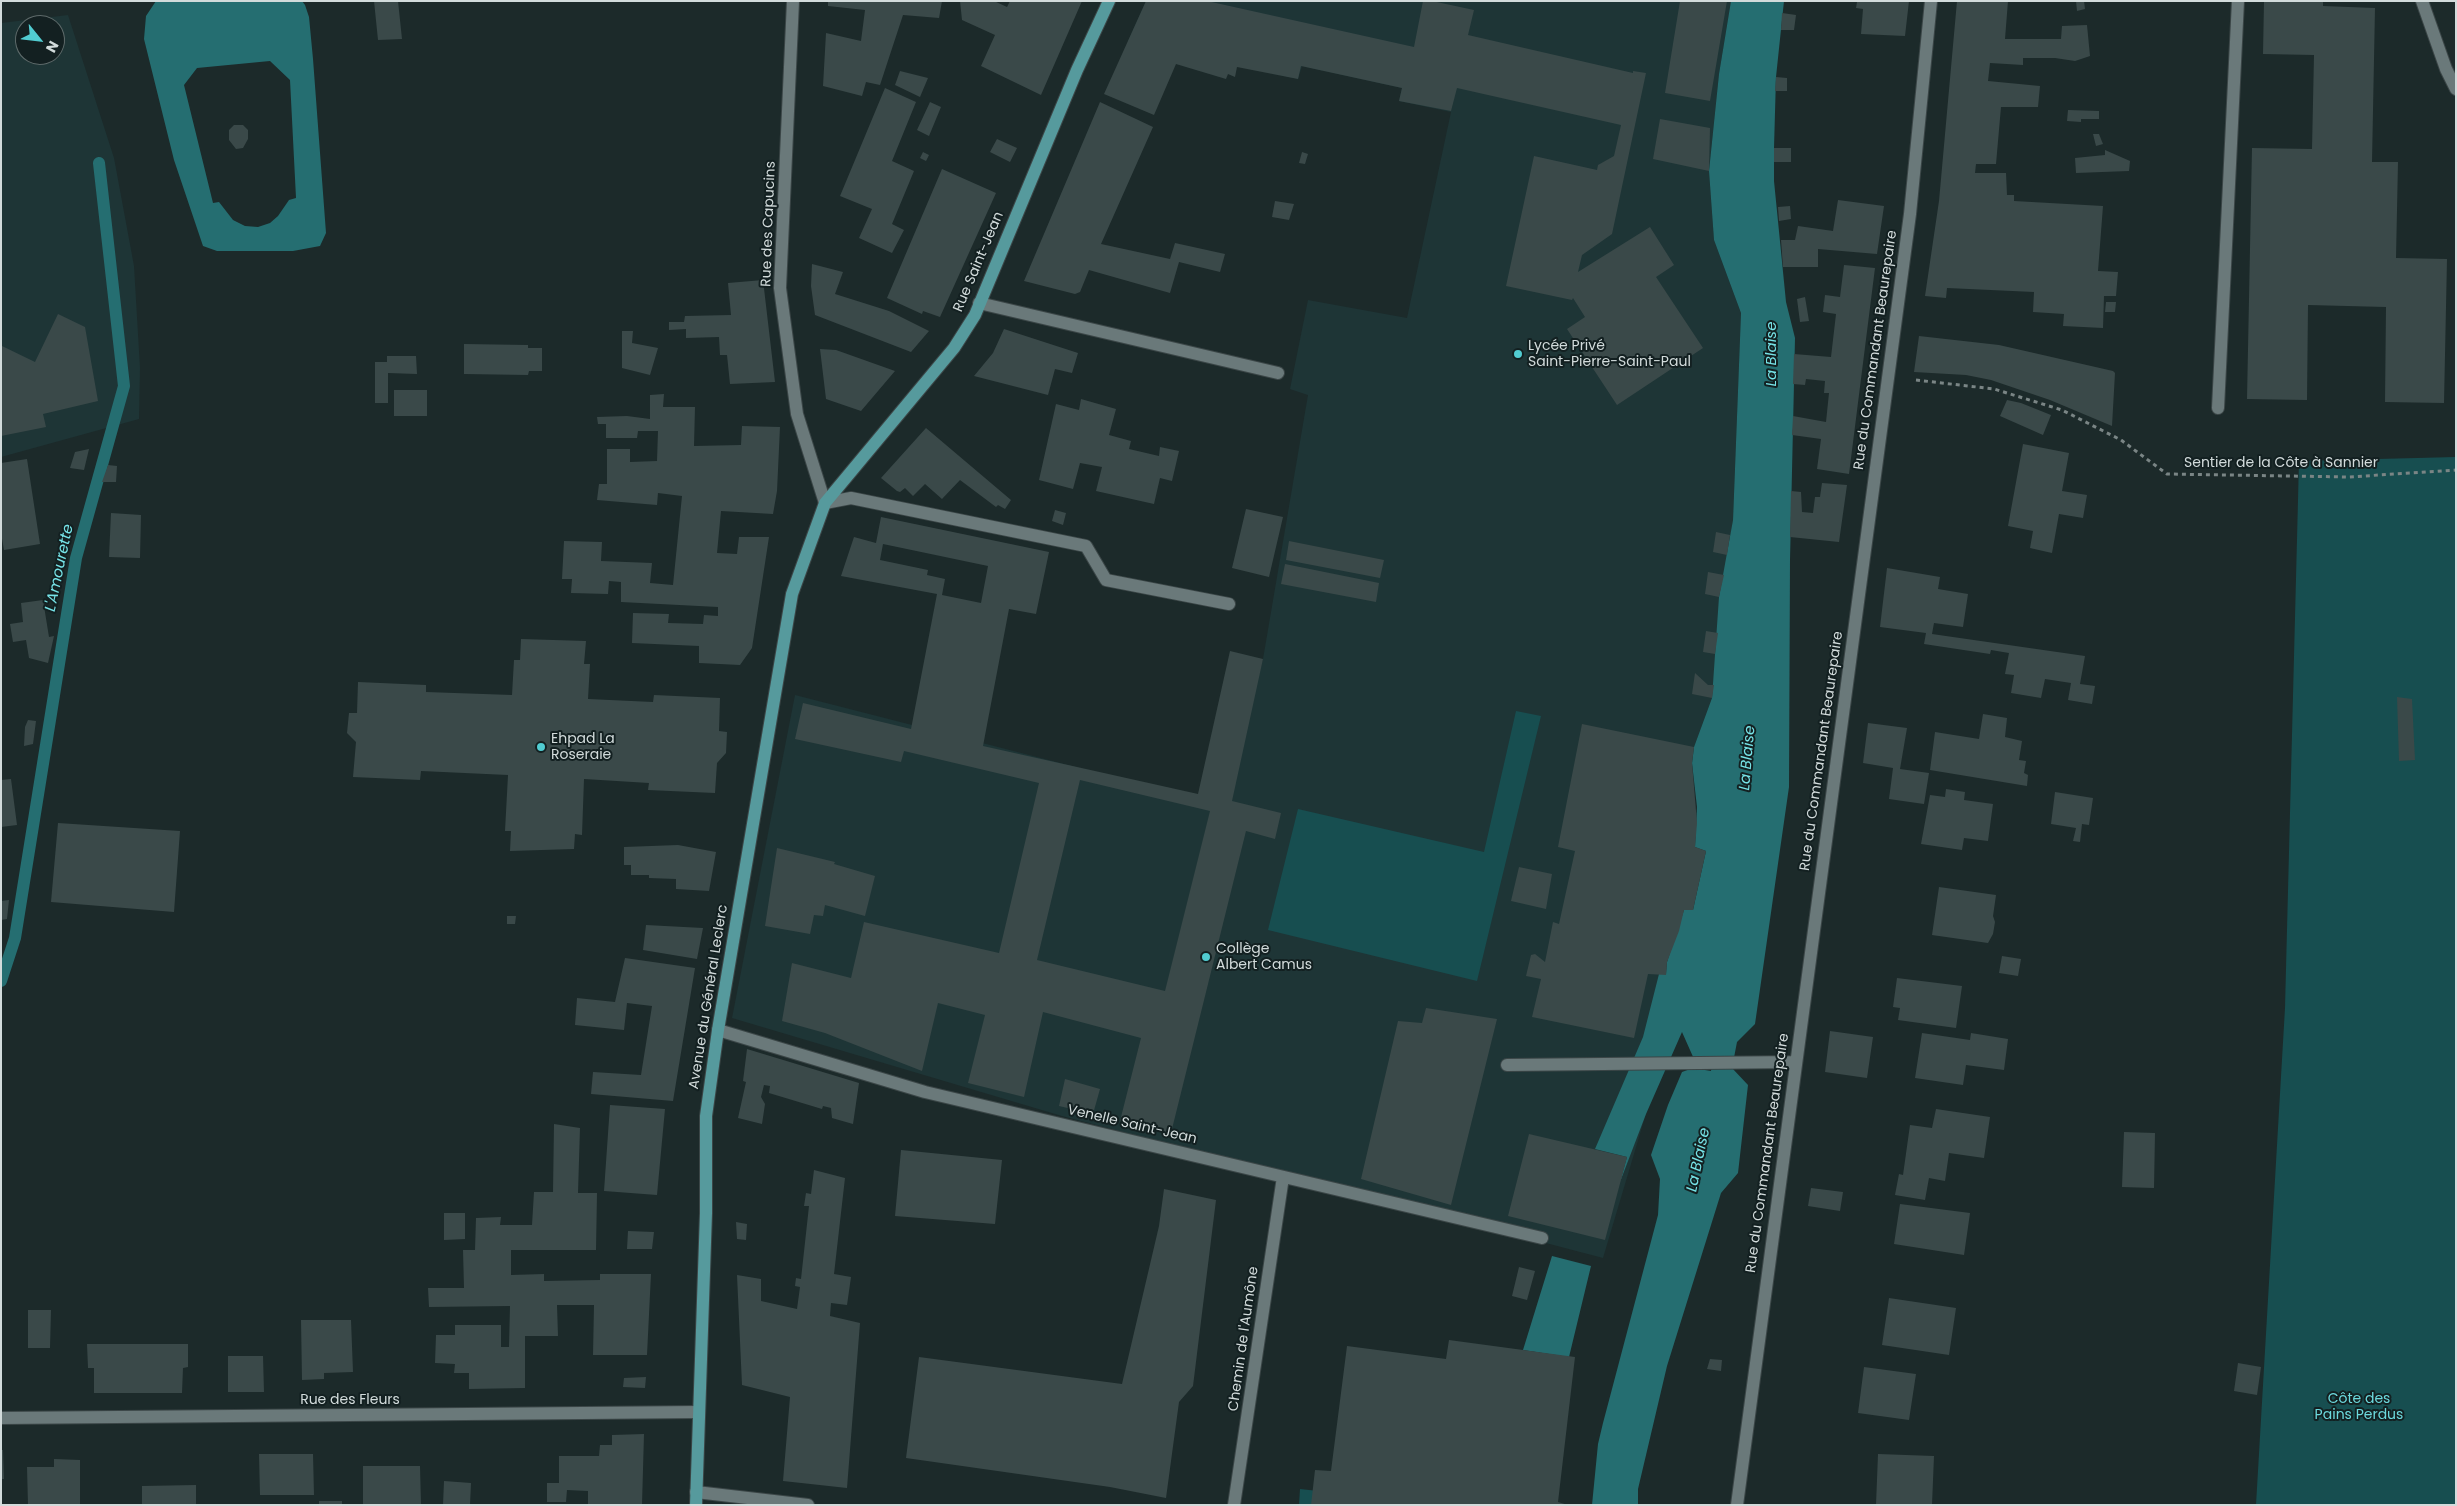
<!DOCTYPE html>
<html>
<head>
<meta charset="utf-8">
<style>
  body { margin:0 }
  #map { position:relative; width:2457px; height:1506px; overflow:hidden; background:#1c2a2a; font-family:Poppins,sans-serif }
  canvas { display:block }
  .frame { position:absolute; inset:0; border:2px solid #d2dbdb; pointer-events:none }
  .north { position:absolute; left:15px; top:15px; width:50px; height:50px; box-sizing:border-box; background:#132021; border:1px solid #5f6b6b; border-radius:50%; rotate:119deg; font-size:14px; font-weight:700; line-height:20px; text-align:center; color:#d2dbdb }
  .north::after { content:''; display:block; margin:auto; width:18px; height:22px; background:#51ccd1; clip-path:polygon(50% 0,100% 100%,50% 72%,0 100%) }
</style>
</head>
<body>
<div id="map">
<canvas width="2457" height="1506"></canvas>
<div class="frame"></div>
<div class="north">N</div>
</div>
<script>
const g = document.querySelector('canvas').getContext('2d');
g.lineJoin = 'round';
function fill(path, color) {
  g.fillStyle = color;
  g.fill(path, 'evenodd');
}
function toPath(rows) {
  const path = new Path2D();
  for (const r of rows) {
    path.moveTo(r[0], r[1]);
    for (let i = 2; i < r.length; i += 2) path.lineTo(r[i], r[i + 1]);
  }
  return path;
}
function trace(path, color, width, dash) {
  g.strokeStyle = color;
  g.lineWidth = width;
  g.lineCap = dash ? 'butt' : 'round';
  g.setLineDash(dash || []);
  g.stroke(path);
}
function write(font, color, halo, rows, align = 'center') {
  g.font = font + ' Poppins,sans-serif';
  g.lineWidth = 4;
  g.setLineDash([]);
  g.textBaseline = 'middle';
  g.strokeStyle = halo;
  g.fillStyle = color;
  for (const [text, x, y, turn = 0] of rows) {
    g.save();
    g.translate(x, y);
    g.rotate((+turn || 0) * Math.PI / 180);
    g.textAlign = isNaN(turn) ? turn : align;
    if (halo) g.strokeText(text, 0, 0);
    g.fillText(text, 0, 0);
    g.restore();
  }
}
fill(toPath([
  [1146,1,1731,1,1719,74,1709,171,1714,240,1741,313,1733,520,1724,575,1712,698,1694,747,1692,763,1697,823,1706,851,1693,910,1679,931,1667,962,1667,1043,1603,1258,1062,1116,732,1018,795,695,1224,805,1263,659,1308,395,1290,389,1308,300,1407,318,1451,112,1399,101,1402,88,1302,66,1298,79,1128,41],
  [68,15,114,158,134,266,140,368,139,419,1,457,1,23],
  [25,25,55,25,55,55,25,55]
]), '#1e3536');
fill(toPath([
  [2456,457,2456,1505,2256,1505,2285,1008,2299,461],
  [1516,711,1541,716,1477,981,1268,930,1298,809,1484,852],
  [1300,1489,1446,1505,1299,1505]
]), '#174e50');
fill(toPath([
  [156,1,302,1,305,5,309,17,313,59,326,233,320,246,293,251,217,251,203,246,174,160,144,39,146,16],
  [270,61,290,80,296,198,289,200,278,216,270,223,258,227,245,226,233,220,219,202,213,203,184,85,197,68],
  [1731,1,1784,1,1776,77,1774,148,1774,181,1786,302,1795,338,1790,560,1789,787,1755,1024,1737,1042,1732,1068,1748,1085,1738,1173,1721,1193,1667,1366,1638,1489,1638,1505,1592,1505,1598,1444,1603,1423,1658,1215,1660,1179,1651,1155,1668,1105,1682,1072,1693,1068,1711,1071,1712,1061,1694,1059,1682,1032,1646,1114,1620,1182,1627,1157,1595,1149,1643,1037,1659,974,1666,974,1667,962,1684,910,1693,910,1706,851,1695,847,1697,807,1692,763,1694,747,1712,698,1719,597,1733,520,1741,313,1714,240,1709,171,1719,74],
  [1552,1256,1591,1266,1569,1357,1523,1350]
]), '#256e71');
trace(toPath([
  [1,981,15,938,76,558,124,386,99,163]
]), '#256e71', 12);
fill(toPath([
  [374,1,398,1,402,39,378,40],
  [828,1,942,1,939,18,903,15,880,85,866,82,862,96,823,86,826,33,861,41,865,10,828,6],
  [960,1,994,1,1007,7,1010,1,1082,1,1041,95,981,66,995,35,962,20],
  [1146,1,1207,1,1414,47,1423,1,1432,1,1474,10,1468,35,1633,73,1633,71,1646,73,1612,234,1582,255,1578,272,1650,227,1674,265,1656,277,1703,348,1617,405,1567,329,1585,317,1573,298,1572,300,1506,286,1534,156,1597,170,1598,165,1614,156,1621,125,1457,88,1451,111,1399,101,1402,88,1301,66,1298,79,1237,67,1235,77,1228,74,1226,79,1176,64,1154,115,1104,94],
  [1680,1,1727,1,1710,101,1665,93],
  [1909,1,1905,36,1861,34,1863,9,1856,8,1857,2],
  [1957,1,2008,1,2005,39,2061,39,2062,26,2087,25,2090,56,2075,61,2055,58,2023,58,2023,65,1990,63,1988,81,2040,86,2038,107,2001,107,1996,164,1976,164,1975,173,2006,173,2007,195,2014,195,2014,201,2103,206,2098,271,2118,272,2116,296,2104,296,2103,328,2063,326,2064,314,2033,312,2034,292,1947,288,1946,298,1925,296,1939,201],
  [2076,1,2084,1,2085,9,2077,11],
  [2264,1,2323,1,2323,6,2375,8,2372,162,2398,162,2396,258,2447,259,2444,403,2385,402,2386,307,2308,305,2307,400,2247,399,2252,148,2312,149,2314,55,2263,54],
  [1782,13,1796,15,1794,30,1781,30],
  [900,71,928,78,920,97,895,85],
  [1776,77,1787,78,1787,91,1775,91],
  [885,88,916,102,892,161,914,171,892,224,904,230,892,253,859,238,872,209,840,196],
  [930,102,941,107,929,136,917,130],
  [1100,102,1153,127,1101,244,1170,259,1175,243,1225,254,1220,272,1179,262,1170,293,1089,270,1080,292,1075,294,1024,281],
  [2068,110,2099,111,2099,119,2081,119,2081,122,2067,121],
  [1660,119,1710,128,1709,171,1653,159],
  [234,125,243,125,248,130,248,139,243,148,236,149,229,140,229,130],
  [2093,134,2099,134,2103,144,2096,146],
  [997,139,1017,148,1010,162,990,152],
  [1774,148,1791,148,1791,162,1774,162],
  [2105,150,2130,161,2129,171,2076,173,2075,158,2105,155],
  [923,152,929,155,926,161,920,158],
  [1302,152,1308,154,1305,164,1299,163],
  [942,169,996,193,940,317,923,311,922,314,887,298],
  [1838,200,1884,206,1877,254,1818,249,1818,267,1783,267,1781,240,1795,240,1798,226,1833,231],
  [1275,201,1294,204,1289,220,1272,217],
  [1790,206,1791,219,1779,221,1778,207],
  [812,264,843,272,835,294,889,311,929,331,911,352,815,315,811,286],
  [1844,265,1875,268,1849,474,1817,469,1821,439,1792,435,1793,416,1826,422,1829,393,1824,393,1825,381,1806,379,1805,385,1793,384,1794,354,1831,357,1836,314,1823,312,1825,295,1840,297],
  [763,280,775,382,730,384,727,355,720,355,719,337,686,338,686,329,669,330,669,322,684,322,685,316,731,315,728,283],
  [1805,297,1809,321,1800,322,1797,299],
  [2106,302,2116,302,2115,312,2105,312],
  [58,314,85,327,98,401,43,414,46,427,1,436,2,346,35,362],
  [1004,329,1078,353,1072,373,1055,369,1048,395,974,376,993,353],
  [622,331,633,331,632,343,658,348,650,375,622,368],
  [1919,336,1999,345,2113,371,2115,373,2112,426,2050,400,1991,380,1966,375,1914,372],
  [464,344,528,345,528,348,542,348,542,371,529,371,528,375,464,374],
  [820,349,836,350,895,371,861,411,826,399],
  [387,356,416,356,417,374,388,373,388,403,375,403,375,362,387,362],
  [394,390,427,390,427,416,394,416],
  [664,394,663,407,695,407,694,446,741,445,742,426,780,427,777,491,773,514,721,511,717,553,737,554,739,537,769,537,752,648,740,665,699,663,699,646,632,643,633,613,669,614,668,623,703,624,704,615,718,616,718,607,621,602,621,582,609,581,608,594,571,593,572,579,562,579,564,541,602,542,601,561,652,563,650,583,673,585,682,496,658,493,657,505,597,500,599,484,607,484,607,449,630,449,630,462,657,461,658,431,638,431,637,438,606,438,606,424,598,424,597,417,627,416,650,419,650,395],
  [1081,399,1116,409,1109,435,1131,441,1129,449,1159,456,1160,447,1179,451,1172,481,1160,478,1154,504,1096,491,1102,467,1080,463,1073,489,1039,480,1056,404,1079,410],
  [2007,400,2021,403,2051,415,2043,435,2000,416],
  [926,428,1011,500,1005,509,998,505,996,507,960,480,942,499,925,484,913,496,905,488,900,492,897,491,881,478],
  [2023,444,2069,453,2062,491,2087,495,2083,518,2059,514,2052,553,2030,548,2033,531,2008,526],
  [89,449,84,470,70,468,75,452],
  [27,459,40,544,4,550,1,533,1,463],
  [108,465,117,466,116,482,102,482],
  [1822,483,1847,485,1839,542,1790,537,1791,491,1801,492,1802,512,1813,513,1815,497,1820,497],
  [1246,509,1283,517,1269,577,1232,568],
  [1055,510,1066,513,1063,525,1052,521],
  [111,513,141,515,140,558,109,557],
  [881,517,1049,552,1036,614,1009,609,983,746,1198,794,1230,651,1263,659,1232,801,1281,813,1275,839,1246,831,1171,1133,1120,1121,1141,1038,1043,1012,1024,1097,968,1083,985,1015,938,1003,922,1071,825,1033,782,1021,792,963,851,978,864,922,999,953,1039,783,904,751,901,762,795,739,803,703,911,729,937,594,841,576,854,537,876,543],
  [883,544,988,566,981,603,942,595,945,579,927,575,928,570,880,560],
  [1080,780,1210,811,1165,991,1037,960],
  [1716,532,1730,535,1727,555,1713,552],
  [1289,541,1384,560,1380,578,1286,560],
  [1285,564,1379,583,1376,602,1281,584],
  [1887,568,1940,577,1938,589,1968,594,1963,627,1934,623,1932,634,2085,656,2080,684,2095,686,2092,704,2068,700,2071,683,2045,679,2041,698,2011,693,2014,675,2005,674,2009,653,1991,650,1990,654,1924,644,1926,633,1880,627],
  [1708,572,1724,575,1719,597,1705,594],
  [43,600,49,637,54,636,48,663,29,658,26,640,13,642,10,624,23,622,21,603],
  [1706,631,1718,633,1715,654,1703,652],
  [521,639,586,641,584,664,590,664,588,699,653,702,654,695,720,698,719,731,727,732,726,753,717,763,715,793,648,790,649,783,584,779,582,835,575,834,574,849,510,851,511,831,505,831,508,775,421,771,420,780,353,777,356,742,347,733,349,713,357,713,358,682,426,685,426,692,512,695,514,660,520,660],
  [1695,673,1708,685,1714,685,1712,698,1692,694],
  [2397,697,2412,699,2415,760,2399,761],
  [1983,714,2007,718,2005,737,2022,741,2019,760,2026,761,2024,773,2028,775,2027,786,1930,770,1935,732,1979,739],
  [28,720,36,721,33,744,24,746,25,727],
  [1868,723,1907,728,1900,769,1929,773,1924,804,1889,799,1893,768,1863,763],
  [1582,724,1694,747,1692,763,1697,823,1695,847,1706,851,1693,910,1684,910,1679,931,1667,962,1666,975,1648,974,1634,1038,1532,1017,1541,979,1526,976,1531,955,1535,954,1545,962,1553,922,1559,924,1575,851,1558,847],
  [11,779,17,825,1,827,1,780],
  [1946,789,1965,792,1964,800,1993,804,1988,841,1964,838,1962,850,1921,844,1930,795,1945,797],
  [2055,792,2093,798,2089,825,2082,824,2080,842,2073,841,2076,828,2051,824],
  [58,823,180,831,174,912,51,902],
  [678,845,716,852,709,891,676,889,676,879,649,878,649,875,631,875,631,865,624,865,624,847],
  [777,848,835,862,834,864,875,876,865,916,825,905,823,916,814,915,810,934,765,926],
  [1519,867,1552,874,1546,909,1511,901],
  [1939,887,1996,895,1993,916,1995,922,1993,934,1988,943,1932,935],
  [9,900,7,919,1,920,1,901],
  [507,916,516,916,515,924,507,924],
  [646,925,703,928,697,959,643,950],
  [2002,956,2021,959,2018,976,1999,973],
  [625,958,695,968,673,1101,591,1094,593,1072,641,1075,652,1006,627,1003,624,1030,575,1025,577,998,615,1002],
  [1897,978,1962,986,1956,1028,1898,1020,1900,1008,1893,1007],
  [1426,1008,1497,1019,1451,1205,1361,1179,1398,1021,1422,1023],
  [1830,1031,1873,1037,1867,1078,1825,1072],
  [1922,1033,1970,1040,1971,1033,2008,1039,2004,1070,1966,1065,1963,1085,1915,1078],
  [747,1049,859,1083,853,1124,832,1118,831,1108,823,1106,822,1109,769,1093,770,1086,764,1085,761,1097,765,1104,762,1124,738,1118,746,1082,743,1081],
  [1065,1079,1100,1089,1093,1114,1059,1106],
  [610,1105,665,1109,657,1195,604,1191],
  [1936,1109,1990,1117,1984,1158,1949,1153,1945,1181,1929,1178,1925,1200,1895,1195,1899,1174,1903,1175,1910,1125,1932,1128],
  [554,1124,580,1128,578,1193,597,1193,596,1250,511,1250,511,1275,544,1274,544,1281,600,1280,600,1274,651,1274,647,1355,593,1355,594,1305,557,1305,558,1336,525,1336,525,1388,469,1389,469,1373,454,1373,455,1364,435,1363,436,1335,455,1335,455,1325,501,1325,501,1347,509,1347,510,1306,429,1307,428,1288,464,1288,463,1250,475,1250,476,1218,501,1217,500,1225,532,1225,534,1192,553,1192],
  [2124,1132,2155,1133,2154,1188,2122,1187],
  [1529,1134,1627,1157,1605,1240,1508,1216],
  [901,1150,1002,1160,995,1224,895,1216],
  [814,1170,845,1178,834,1274,851,1277,847,1305,831,1303,830,1316,860,1323,847,1488,783,1481,790,1397,742,1385,737,1275,761,1279,761,1301,797,1309,800,1287,795,1286,796,1278,801,1279,809,1206,804,1206,806,1193,811,1194],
  [1811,1188,1843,1192,1840,1211,1808,1206],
  [1164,1189,1216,1200,1193,1386,1179,1402,1166,1498,1110,1487,906,1458,919,1357,1122,1384,1159,1226],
  [1900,1204,1970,1213,1964,1255,1894,1244],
  [444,1213,465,1213,465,1239,444,1240],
  [736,1222,747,1224,746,1240,737,1239],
  [628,1231,654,1232,652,1249,627,1249],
  [1519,1267,1535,1271,1527,1300,1512,1296],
  [1889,1298,1956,1308,1949,1355,1882,1345],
  [28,1310,51,1310,50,1348,28,1348],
  [301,1320,351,1320,353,1372,324,1373,324,1379,302,1380],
  [1449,1340,1575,1357,1558,1502,1568,1505,1311,1505,1315,1470,1331,1471,1347,1346,1446,1359],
  [87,1344,188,1344,188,1367,183,1368,182,1393,94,1393,94,1368,88,1368],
  [228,1356,263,1356,264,1392,228,1392],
  [1710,1359,1722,1360,1721,1371,1707,1369],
  [2238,1363,2261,1367,2257,1395,2234,1391],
  [1864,1367,1916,1374,1909,1420,1858,1413],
  [646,1377,645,1388,623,1387,624,1378],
  [644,1434,642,1505,588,1505,588,1491,567,1490,566,1502,547,1502,547,1483,559,1483,559,1456,599,1456,600,1445,612,1445,612,1435],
  [1,1450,3,1450,4,1479,1,1479],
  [259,1454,313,1454,314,1495,260,1495],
  [1878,1454,1934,1456,1932,1505,1876,1505],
  [54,1459,80,1460,80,1505,28,1505,27,1467,54,1467],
  [363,1466,420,1466,421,1505,363,1505],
  [444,1481,471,1483,470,1505,443,1505],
  [196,1485,196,1505,142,1505,142,1486],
  [319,1501,342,1501,342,1505,319,1505]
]), '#3a4949');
const minor = toPath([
  [793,1,780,288,797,414,825,503,851,498,1086,546,1106,580,1229,604],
  [2422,1,2446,69,2456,89],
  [979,303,1278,373],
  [2218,408,2238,1],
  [718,1030,925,1092,1542,1238],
  [1507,1065,1795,1062],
  [1,1418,699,1412],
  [696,1492,808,1505],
  [1234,1505,1283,1177],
  [1737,1505,1910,214,1931,1]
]);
const major = toPath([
  [696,1505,706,1213,706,1116,718,1030,792,594,825,503,954,348,975,315,1077,70,1109,1]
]);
trace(minor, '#3b4647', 14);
trace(major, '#3b4647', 14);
trace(toPath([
  [1916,380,1994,389,2062,410,2121,440,2167,474,2349,477,2456,470]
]), '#7a8585', 3, [4, 4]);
trace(minor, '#6a797a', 12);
trace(major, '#569a9d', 12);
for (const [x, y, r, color] of [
  [1518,354,5,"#51ccd1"],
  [541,747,5,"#51ccd1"],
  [1206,957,5,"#51ccd1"]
]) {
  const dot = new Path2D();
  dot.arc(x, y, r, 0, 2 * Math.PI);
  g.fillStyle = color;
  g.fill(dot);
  trace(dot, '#132021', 2);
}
write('14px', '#d2dbdb', '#132021', [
  ["Rue des Capucins",769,224,-88],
  ["Rue Saint-Jean",979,262,-67],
  ["Rue du Commandant Beaurepaire",1876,350,-82],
  ["Sentier de la Côte à Sannier",2281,463],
  ["Rue du Commandant Beaurepaire",1822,751,-82],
  ["Avenue du Général Leclerc",709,997,-81],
  ["Venelle Saint-Jean",1132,1125,13],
  ["Rue du Commandant Beaurepaire",1768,1153,-82],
  ["Chemin de l'Aumône",1244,1339,-82],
  ["Rue des Fleurs",350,1400]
]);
write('14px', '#d2dbdb', '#132021', [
  ["Lycée Privé",1528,346],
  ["Saint-Pierre-Saint-Paul",1528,362],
  ["Ehpad La",551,739],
  ["Roseraie",551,755],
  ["Collège",1216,949],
  ["Albert Camus",1216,965]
], 'left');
write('14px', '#6cd9dd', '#132021', [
  ["Côte des",2359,1399],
  ["Pains Perdus",2359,1415]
]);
write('italic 15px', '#77e4e8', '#132021', [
  ["La Blaise",1772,354,-90],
  ["L'Amourette",60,568,-78],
  ["La Blaise",1748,758,-85],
  ["La Blaise",1699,1160,-78]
]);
</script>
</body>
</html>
